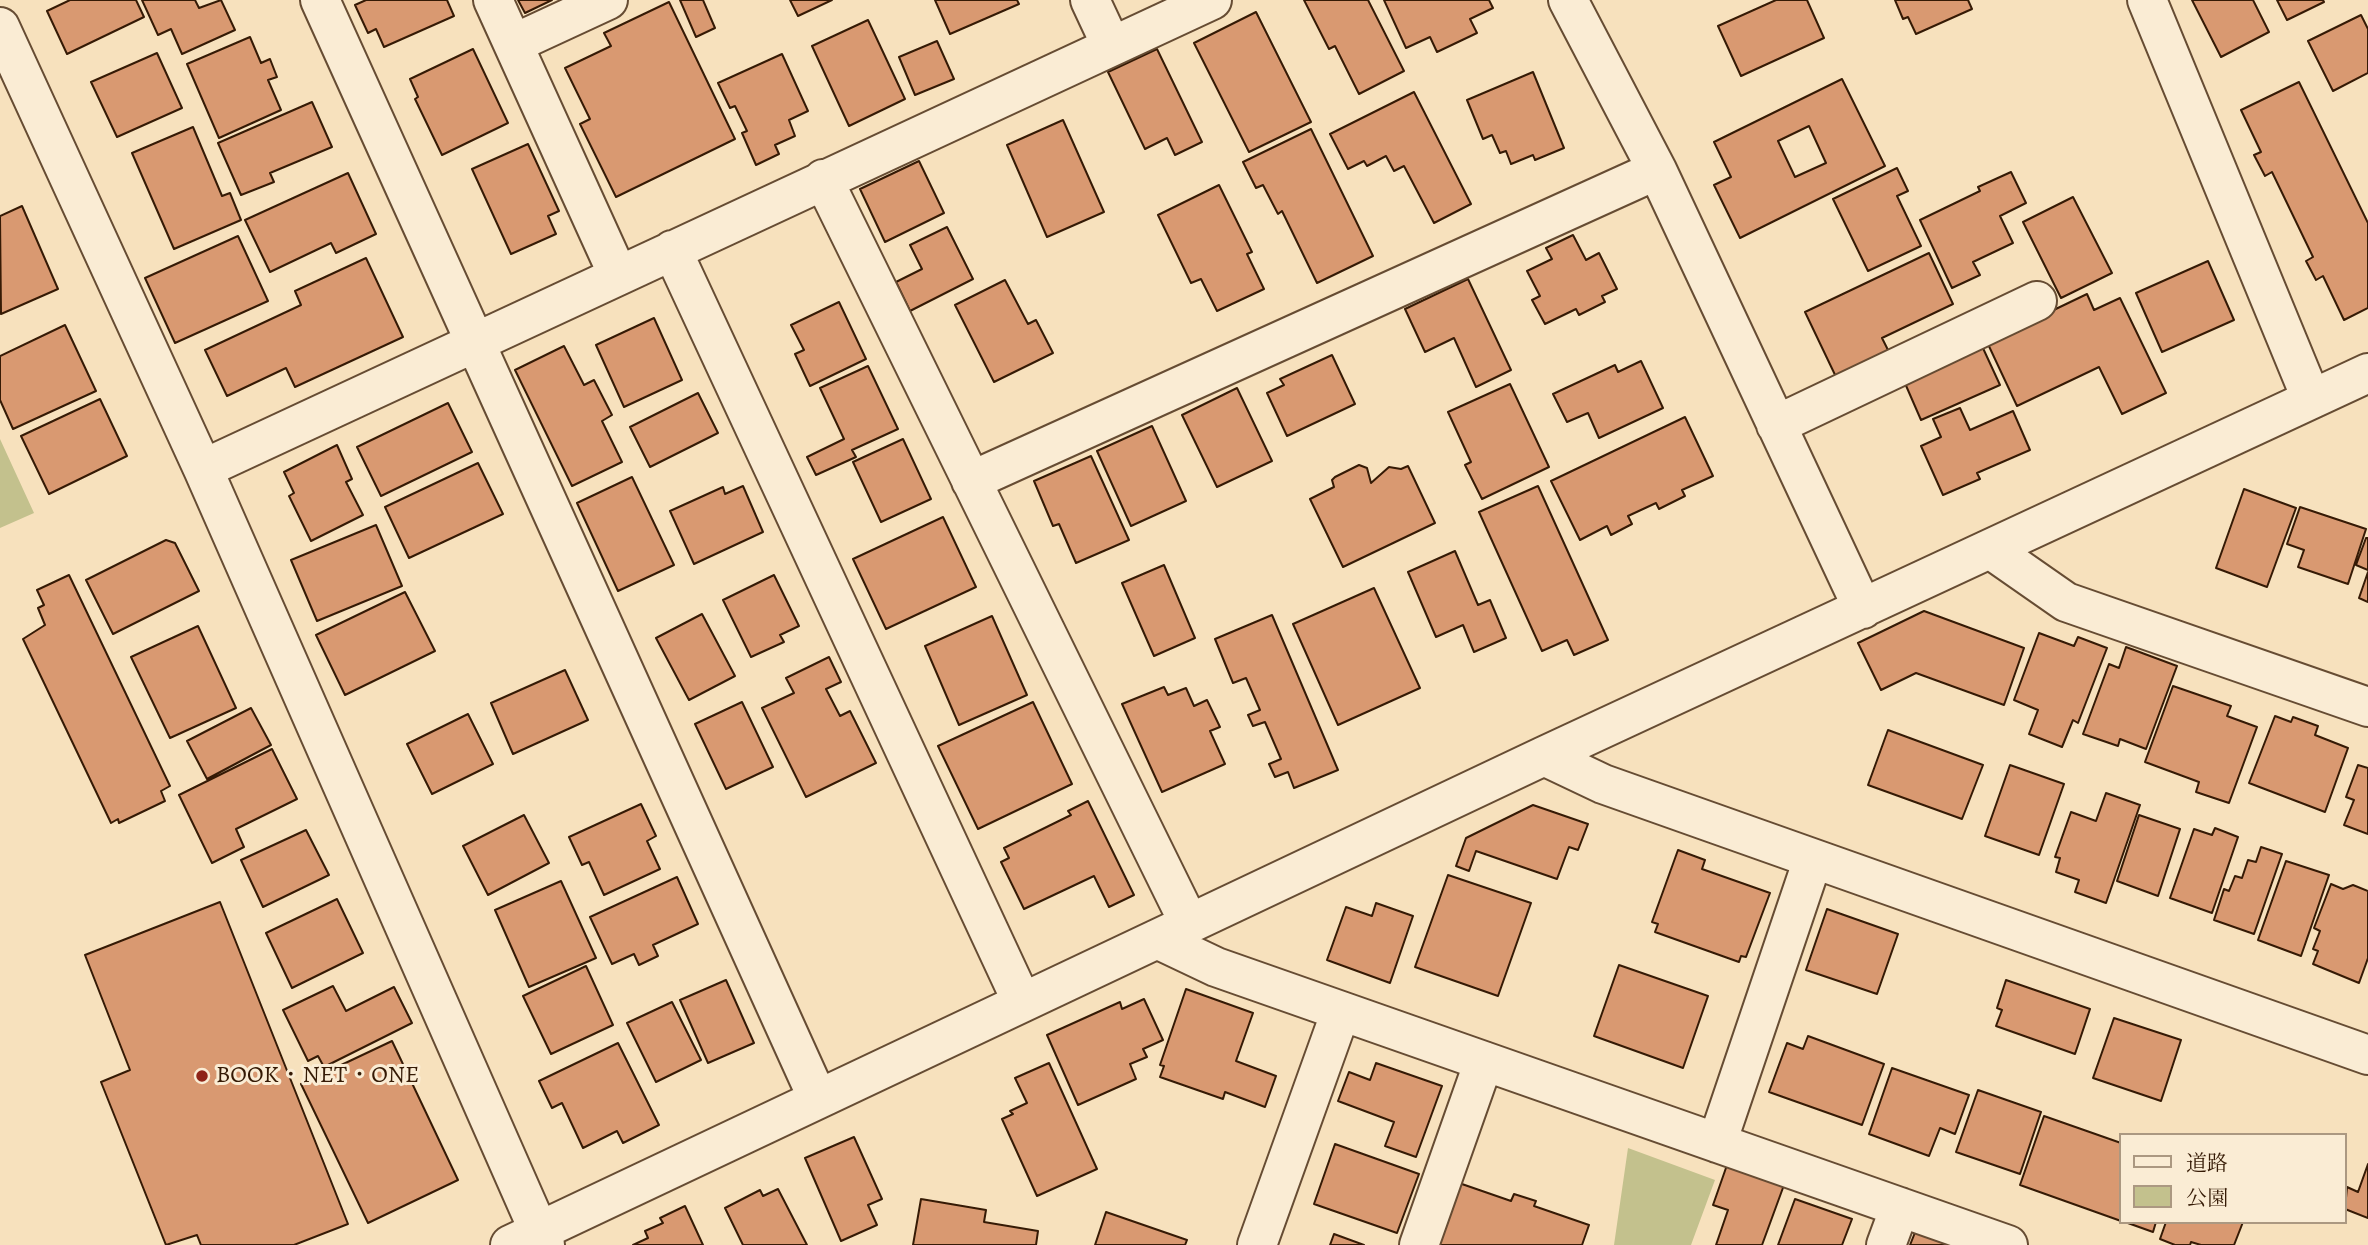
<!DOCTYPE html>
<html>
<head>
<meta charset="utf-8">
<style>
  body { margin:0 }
  #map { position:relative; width:2368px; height:1245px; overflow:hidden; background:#f7e1bd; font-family:Alegreya,"Noto Serif JP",serif }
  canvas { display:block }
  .legend { position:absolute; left:2119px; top:1133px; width:228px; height:91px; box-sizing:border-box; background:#faecd4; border:2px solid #ab9881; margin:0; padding:9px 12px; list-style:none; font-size:21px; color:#351a05 }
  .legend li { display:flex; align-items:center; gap:14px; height:35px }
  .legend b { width:35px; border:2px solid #ab9881 }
</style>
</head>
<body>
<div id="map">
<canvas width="2368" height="1245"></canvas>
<ul class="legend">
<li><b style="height:9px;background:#faecd4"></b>道路</li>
<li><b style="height:19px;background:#c3c18d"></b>公園</li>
</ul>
</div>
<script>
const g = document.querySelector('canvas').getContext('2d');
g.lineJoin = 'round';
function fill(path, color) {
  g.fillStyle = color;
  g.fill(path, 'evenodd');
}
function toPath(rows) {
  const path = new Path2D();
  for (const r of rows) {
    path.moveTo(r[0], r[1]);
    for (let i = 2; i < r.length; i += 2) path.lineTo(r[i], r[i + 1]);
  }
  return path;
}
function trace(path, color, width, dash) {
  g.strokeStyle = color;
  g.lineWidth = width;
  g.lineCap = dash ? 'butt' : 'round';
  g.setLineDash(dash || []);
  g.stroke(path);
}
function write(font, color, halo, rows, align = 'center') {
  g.font = font + ' Alegreya,serif';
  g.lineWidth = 6;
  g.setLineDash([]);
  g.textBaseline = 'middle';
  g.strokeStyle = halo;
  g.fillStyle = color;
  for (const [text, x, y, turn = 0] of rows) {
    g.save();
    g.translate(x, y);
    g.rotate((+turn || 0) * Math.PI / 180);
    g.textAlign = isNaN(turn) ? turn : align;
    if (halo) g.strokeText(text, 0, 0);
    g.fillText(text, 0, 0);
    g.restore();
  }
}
fill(toPath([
  [0,439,34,513,0,528],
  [1628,1148,1715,1180,1691,1245,1614,1245]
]), '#c3c18d');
const building = toPath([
  [70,0,136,0,144,17,67,54,47,11,70,0],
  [142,0,195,0,199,8,221,0,235,30,182,54,171,29,158,35,142,0],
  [366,0,447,0,454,16,384,47,376,29,368,33,355,5,366,0],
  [518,0,552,0,525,13,518,0],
  [680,0,703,0,715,28,696,37,680,0],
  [790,0,832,0,798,16,790,0],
  [935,0,1017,0,1019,4,950,34,935,0],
  [1304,0,1368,0,1404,71,1359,94,1335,46,1329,49,1304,0],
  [1384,0,1489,0,1493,8,1470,19,1477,33,1437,52,1430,37,1406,48,1384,0],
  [1776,0,1807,0,1824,38,1741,76,1718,26,1776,0],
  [1895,0,1968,0,1972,9,1916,34,1908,17,1903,19,1895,0],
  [2192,0,2253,0,2269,32,2221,57,2192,0],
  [2277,0,2323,0,2324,2,2287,20,2277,0],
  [669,2,735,139,616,197,580,124,590,119,565,68,611,46,604,33,669,2],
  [1256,12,1311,122,1249,152,1194,43,1256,12],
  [2361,15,2368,29,2368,73,2333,91,2308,41,2361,15],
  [868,20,905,99,849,126,812,46,868,20],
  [250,37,261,63,270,59,277,77,268,80,281,110,219,138,187,64,250,37],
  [937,41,954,79,915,95,899,57,937,41],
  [473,49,508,123,442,155,415,99,418,97,410,79,473,49],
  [1157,49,1202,142,1175,155,1167,138,1145,149,1108,72,1157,49],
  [157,53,182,108,117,137,91,82,157,53],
  [782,54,808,111,789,120,795,136,775,145,779,154,756,165,742,133,747,131,735,106,730,108,718,83,782,54],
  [1533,72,1564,148,1535,160,1533,155,1511,164,1506,151,1500,153,1492,135,1483,139,1467,100,1533,72],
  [1842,79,1885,166,1740,238,1714,185,1731,177,1714,142,1842,79],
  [1809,126,1826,163,1795,177,1778,141,1809,126],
  [2299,82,2368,223,2368,308,2344,320,2323,276,2316,280,2306,261,2313,257,2272,172,2265,176,2254,155,2261,152,2241,110,2299,82],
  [1414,92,1471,204,1434,223,1404,166,1394,171,1386,156,1367,166,1364,161,1348,169,1330,134,1414,92],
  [312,102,332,147,270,173,274,182,241,195,218,143,312,102],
  [1063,120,1104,212,1047,237,1007,145,1063,120],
  [193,127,222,196,230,193,241,220,174,249,132,153,193,127],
  [1311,129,1373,256,1317,283,1282,211,1278,214,1263,185,1256,188,1243,162,1311,129],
  [528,144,559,211,548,216,556,234,511,254,472,169,528,144],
  [919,161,944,213,885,242,860,189,919,161],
  [1897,168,1908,191,1897,196,1921,246,1868,271,1833,199,1897,168],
  [2011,172,2026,203,2000,216,2013,243,1973,262,1980,275,1952,288,1920,220,1980,191,1978,187,2011,172],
  [348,173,376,234,336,253,331,243,270,272,245,220,348,173],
  [1219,185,1252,252,1247,254,1264,289,1217,311,1201,279,1191,283,1158,215,1219,185],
  [2073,197,2112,273,2061,298,2023,222,2073,197],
  [22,206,58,289,1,314,0,216,22,206],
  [947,227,973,279,910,311,896,282,922,269,910,245,947,227],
  [1573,235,1586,260,1599,253,1617,289,1602,296,1605,302,1579,315,1576,309,1545,324,1532,300,1540,296,1527,271,1552,259,1546,248,1573,235],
  [238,236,268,301,175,343,145,278,238,236],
  [1929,253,1953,304,1882,338,1890,354,1837,379,1805,312,1929,253],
  [366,258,403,337,295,387,286,368,227,396,205,350,301,305,295,291,366,258],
  [2208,261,2234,320,2162,352,2136,293,2208,261],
  [1468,279,1511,370,1476,387,1454,338,1425,352,1405,309,1468,279],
  [1005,280,1028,324,1036,320,1053,353,994,382,955,305,1005,280],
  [2087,294,2094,310,2120,298,2166,393,2122,414,2099,367,2017,406,1987,342,2087,294],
  [839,302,866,359,810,386,795,354,804,350,791,325,839,302],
  [654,318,682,380,624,407,596,345,654,318],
  [65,325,96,391,13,429,0,400,0,356,65,325],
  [564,346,584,385,594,380,612,415,602,421,622,462,572,486,515,370,564,346],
  [1982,346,2000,385,1921,420,1904,381,1982,346],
  [1332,355,1355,404,1287,436,1267,393,1284,385,1280,379,1332,355],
  [1641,361,1663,408,1599,438,1588,413,1567,422,1553,394,1615,365,1618,372,1641,361],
  [868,366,898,429,852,450,856,457,816,475,807,457,844,439,820,388,868,366],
  [1510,384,1549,467,1482,499,1465,465,1471,462,1448,412,1510,384],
  [1237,388,1272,461,1217,487,1182,415,1237,388],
  [698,393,718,433,650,467,630,427,698,393],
  [100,399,127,456,49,494,21,436,100,399],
  [448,403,472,452,381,496,357,447,448,403],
  [1960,408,1970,430,2013,411,2030,450,1977,473,1980,479,1943,495,1921,446,1941,437,1933,419,1960,408],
  [1685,417,1713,476,1682,490,1685,496,1659,509,1656,503,1628,516,1632,524,1611,535,1607,526,1580,540,1551,481,1685,417],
  [1152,426,1186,501,1131,526,1097,451,1152,426],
  [903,439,931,499,881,522,853,462,903,439],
  [337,445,352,479,346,482,363,515,311,541,289,496,294,493,284,472,337,445],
  [1091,456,1129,540,1076,563,1059,524,1053,526,1034,481,1091,456],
  [478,463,503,514,409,558,385,507,478,463],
  [1359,465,1367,468,1371,483,1389,467,1401,469,1408,466,1435,523,1343,567,1310,499,1334,487,1332,480,1335,477,1359,465],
  [632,477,674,565,618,591,577,503,632,477],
  [743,486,763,532,694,564,670,511,723,487,725,494,743,486],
  [1538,486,1608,640,1574,655,1567,640,1542,651,1479,512,1538,486],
  [2244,489,2296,508,2267,587,2216,568,2244,489],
  [2300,507,2366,529,2348,584,2298,567,2304,550,2287,544,2300,507],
  [943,517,976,587,886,629,853,559,943,517],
  [376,525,402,586,317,621,291,560,376,525],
  [2366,538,2368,538,2368,570,2356,565,2366,538],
  [166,540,175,543,199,591,113,634,86,580,166,540],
  [1455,551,1478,605,1490,600,1506,638,1474,652,1463,625,1436,637,1408,572,1455,551],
  [1164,565,1195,638,1154,656,1122,583,1164,565],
  [2368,572,2368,602,2359,598,2368,572],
  [69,575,170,786,161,791,165,801,119,823,118,819,111,823,23,639,45,625,38,608,44,605,37,590,69,575],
  [774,575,799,626,780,635,784,642,751,657,723,600,774,575],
  [1374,588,1420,688,1338,725,1293,624,1374,588],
  [405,592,435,651,345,695,316,635,405,592],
  [1924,611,2024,648,2004,705,1916,673,1881,690,1858,643,1924,611],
  [702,614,735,676,689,700,656,638,702,614],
  [1272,615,1338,770,1294,788,1288,772,1275,777,1269,764,1281,759,1265,722,1253,726,1248,715,1260,710,1246,678,1233,683,1215,639,1272,615],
  [992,616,1027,695,959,725,925,646,992,616],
  [198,626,236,708,170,738,131,657,198,626],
  [2039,633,2074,646,2078,637,2107,648,2078,723,2073,720,2062,747,2029,734,2038,710,2014,700,2039,633],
  [2126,647,2177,666,2146,749,2120,739,2118,746,2083,734,2109,664,2119,668,2126,647],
  [829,657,841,682,826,689,840,716,850,711,876,763,806,797,762,708,794,693,786,678,829,657],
  [565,670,588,720,513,754,491,703,565,670],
  [2173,686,2231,706,2227,716,2257,727,2229,803,2196,792,2199,782,2145,762,2173,686],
  [1164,687,1168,695,1186,688,1194,706,1207,700,1220,727,1210,731,1225,764,1162,792,1122,704,1164,687],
  [742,702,773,767,726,789,695,724,742,702],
  [1033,702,1072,784,978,829,938,746,1033,702],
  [251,708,271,745,207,779,187,741,251,708],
  [468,714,493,764,432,794,407,744,468,714],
  [2275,716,2291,722,2293,717,2318,726,2315,735,2348,748,2325,812,2249,783,2275,716],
  [1888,730,1983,765,1962,819,1868,785,1888,730],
  [272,749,297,799,236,829,244,847,212,863,179,795,272,749],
  [2010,765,2064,784,2039,855,1985,836,2010,765],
  [2358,765,2368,768,2368,834,2344,825,2354,800,2346,797,2358,765],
  [2106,793,2140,805,2106,903,2075,892,2079,880,2056,872,2060,858,2055,857,2071,812,2096,821,2106,793],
  [1088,801,1134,895,1109,907,1094,876,1024,909,1001,862,1009,858,1004,848,1071,815,1068,811,1088,801],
  [641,804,656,836,647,841,660,869,604,895,589,862,582,865,569,837,641,804],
  [1533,805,1588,824,1578,850,1569,847,1557,879,1476,851,1469,871,1456,866,1466,838,1533,805],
  [524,815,549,863,488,895,463,846,524,815],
  [2139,815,2180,829,2158,896,2117,881,2139,815],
  [2215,828,2238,837,2212,913,2170,898,2194,829,2212,835,2215,828],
  [306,830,329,875,263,907,241,860,306,830],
  [2261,847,2282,854,2254,934,2214,920,2224,889,2229,891,2235,876,2242,878,2248,860,2256,862,2261,847],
  [1678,850,1705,860,1702,869,1770,893,1746,957,1741,956,1739,962,1655,932,1658,924,1652,922,1678,850],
  [2286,861,2329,875,2301,956,2258,940,2286,861],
  [1448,875,1531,903,1498,996,1415,967,1448,875],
  [677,877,698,924,653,945,658,956,639,965,634,954,612,964,590,917,677,877],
  [561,881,596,958,529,987,495,910,561,881],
  [2331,884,2343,889,2353,885,2368,891,2368,958,2359,983,2313,964,2318,951,2313,949,2320,931,2314,928,2331,884],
  [337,899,363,953,292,988,266,933,337,899],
  [220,902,348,1224,294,1245,201,1245,197,1235,166,1245,101,1082,130,1070,85,955,220,902],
  [1376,903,1413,916,1390,983,1327,960,1346,907,1372,916,1376,903],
  [1827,909,1898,934,1877,994,1806,970,1827,909],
  [1619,965,1708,996,1683,1068,1594,1036,1619,965],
  [586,966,613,1025,551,1054,523,996,586,966],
  [726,980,754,1043,708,1063,680,1000,726,980],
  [2006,980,2090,1009,2075,1054,1996,1026,2002,1010,1997,1008,2006,980],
  [333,986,346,1011,394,987,412,1023,324,1067,318,1056,308,1061,283,1010,333,986],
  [1186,989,1253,1013,1236,1061,1276,1076,1265,1107,1225,1092,1223,1099,1160,1077,1164,1066,1160,1065,1186,989],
  [1144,999,1163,1040,1143,1049,1147,1057,1130,1064,1136,1079,1078,1105,1047,1035,1120,1002,1122,1009,1144,999],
  [672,1002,701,1060,656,1082,627,1023,672,1002],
  [2114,1018,2181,1040,2161,1101,2093,1078,2114,1018],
  [1808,1036,1884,1064,1862,1125,1769,1092,1787,1043,1803,1049,1808,1036],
  [392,1041,458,1180,368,1223,301,1084,392,1041],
  [618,1043,659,1125,623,1143,617,1131,583,1148,562,1103,552,1108,539,1081,618,1043],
  [1049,1063,1097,1169,1037,1196,1002,1119,1013,1114,1010,1111,1027,1103,1015,1078,1049,1063],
  [1376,1063,1442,1086,1416,1157,1385,1146,1394,1122,1338,1101,1349,1072,1370,1080,1376,1063],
  [1892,1068,1969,1095,1955,1134,1940,1128,1929,1156,1869,1134,1892,1068],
  [1978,1090,2041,1112,2020,1174,1956,1152,1978,1090],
  [2044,1116,2121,1143,2121,1221,2020,1185,2044,1116],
  [854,1137,882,1199,868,1205,877,1225,841,1241,805,1158,854,1137],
  [1335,1144,1419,1174,1397,1233,1314,1204,1335,1144],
  [2368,1164,2368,1218,2345,1209,2347,1187,2358,1192,2368,1164],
  [1727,1165,1784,1185,1762,1245,1716,1245,1728,1210,1713,1205,1727,1165],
  [1459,1183,1511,1201,1514,1194,1536,1201,1534,1206,1589,1225,1582,1245,1438,1245,1459,1183],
  [778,1189,807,1245,743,1245,725,1208,760,1190,763,1196,778,1189],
  [921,1199,986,1210,984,1222,1038,1231,1036,1245,913,1245,921,1199],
  [1795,1199,1852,1219,1842,1245,1778,1245,1795,1199],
  [685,1206,703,1245,633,1245,648,1238,645,1231,663,1223,660,1218,685,1206],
  [1106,1212,1187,1240,1185,1245,1095,1245,1106,1212],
  [2125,1222,2156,1222,2153,1232,2125,1222],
  [2166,1222,2243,1222,2234,1245,2201,1245,2191,1242,2190,1245,2175,1245,2160,1239,2166,1222],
  [1916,1230,1957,1245,1910,1245,1916,1230],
  [1334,1234,1364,1245,1330,1245,1334,1234]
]);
fill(building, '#d99971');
trace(building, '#351a05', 2);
const minor = toPath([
  [320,0,818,1099],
  [493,0,618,275],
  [1090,0,1111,45],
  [1568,0,1657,170,1863,609],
  [2147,0,2311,398],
  [0,27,203,469,545,1245],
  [513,44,608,0],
  [823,179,1189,923],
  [672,250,1022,1002],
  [1776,425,2037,301],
  [203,469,1212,0],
  [971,481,1657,170],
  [1990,549,2066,602,2368,707],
  [1544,756,1603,784,2368,1055],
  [1157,939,1216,967,2008,1245],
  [1717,1143,1813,859],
  [510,1245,1544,756,2368,373],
  [1257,1245,1341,1011],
  [1419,1245,1484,1061],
  [1886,1245,1900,1207]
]);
trace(minor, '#664c33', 42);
trace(minor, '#faecd4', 38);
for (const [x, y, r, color] of [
  [202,1076,7,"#8f2418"]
]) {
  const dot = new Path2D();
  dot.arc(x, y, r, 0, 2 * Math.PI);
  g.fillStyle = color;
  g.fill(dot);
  trace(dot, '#faecd4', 2.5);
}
write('24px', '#351a05', '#faecd4', [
  ["BOOK・NET・ONE",216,1076]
], 'left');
</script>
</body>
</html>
